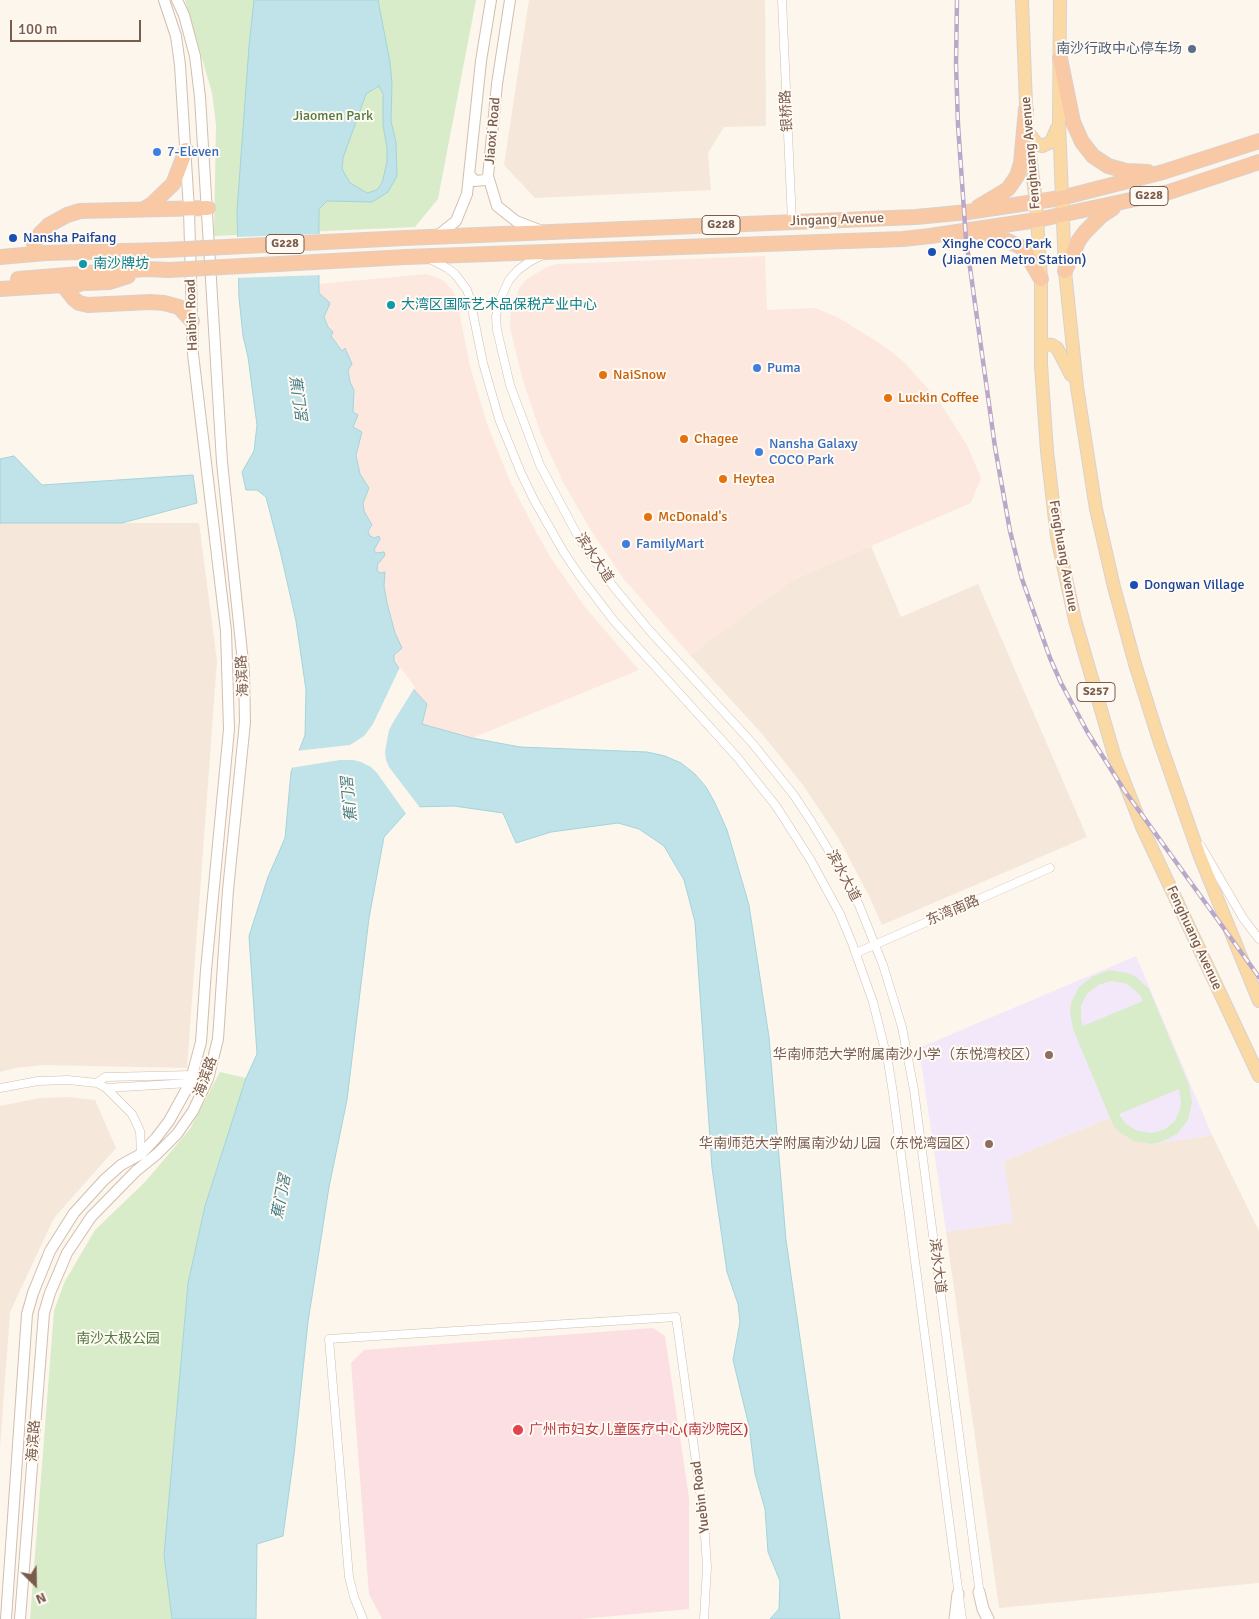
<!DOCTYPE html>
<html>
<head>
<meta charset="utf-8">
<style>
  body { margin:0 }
  #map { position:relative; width:1259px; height:1619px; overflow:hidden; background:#fdf6ec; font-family:Signika,sans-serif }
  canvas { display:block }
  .north { position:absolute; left:10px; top:1559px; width:50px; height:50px; -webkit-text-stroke:4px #fffaf3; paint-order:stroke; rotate:157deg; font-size:14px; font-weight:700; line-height:20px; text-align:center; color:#7a5c4d }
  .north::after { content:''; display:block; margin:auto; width:18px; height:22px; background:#7a5c4d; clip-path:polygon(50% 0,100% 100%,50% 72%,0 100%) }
  .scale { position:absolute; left:10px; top:20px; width:131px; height:22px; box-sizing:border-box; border:2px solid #7a5c4d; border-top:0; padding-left:6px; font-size:15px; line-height:18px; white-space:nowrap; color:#7a5c4d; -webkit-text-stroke:4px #fffaf3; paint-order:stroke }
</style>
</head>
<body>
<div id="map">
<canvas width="1259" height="1619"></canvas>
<div class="north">N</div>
<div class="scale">100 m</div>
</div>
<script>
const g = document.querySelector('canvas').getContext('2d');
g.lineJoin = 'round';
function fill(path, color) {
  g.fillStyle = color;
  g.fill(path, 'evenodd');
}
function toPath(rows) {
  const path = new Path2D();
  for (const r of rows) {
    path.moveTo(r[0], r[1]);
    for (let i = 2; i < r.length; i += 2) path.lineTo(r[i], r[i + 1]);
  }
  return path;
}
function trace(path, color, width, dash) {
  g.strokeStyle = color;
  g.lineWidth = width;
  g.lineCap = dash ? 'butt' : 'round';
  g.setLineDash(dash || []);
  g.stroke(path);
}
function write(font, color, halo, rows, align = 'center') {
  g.font = font + ' Signika,"Noto Sans SC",sans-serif';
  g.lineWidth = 4;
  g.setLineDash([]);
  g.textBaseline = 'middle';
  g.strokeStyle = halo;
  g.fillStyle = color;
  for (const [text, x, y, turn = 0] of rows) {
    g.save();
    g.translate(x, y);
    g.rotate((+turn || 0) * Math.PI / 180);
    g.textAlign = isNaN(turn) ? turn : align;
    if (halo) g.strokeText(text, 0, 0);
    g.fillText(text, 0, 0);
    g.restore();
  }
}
fill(toPath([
  [529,0,765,0,766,126,724,127,708,153,711,190,535,198,504,165],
  [0,523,199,523,217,661,187,1068,43,1065,15,1068,0,1072],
  [871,546,901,617,978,584,1087,837,882,925,869,896,839,839,803,785,763,735,690,655,792,580],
  [67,1097,95,1100,116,1148,54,1218,10,1312,0,1448,0,1106,40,1098],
  [1109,1118,1113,1125,1152,1144,1212,1135,1259,1231,1259,1583,999,1608,946,1232,1012,1222,1004,1161]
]), '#f5e8da');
fill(toPath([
  [765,256,767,310,815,308,839,318,884,346,904,362,939,401,967,445,981,478,971,503,792,580,690,655,623,578,592,532,564,484,541,434,523,381,510,328,511,307,520,287,527,279,545,268,557,264],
  [427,274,441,279,447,284,456,296,470,366,487,424,509,479,536,532,551,558,585,607,639,670,472,738,422,724,427,704,414,690,394,661,394,655,398,651,395,633,387,603,384,586,385,572,380,573,377,570,381,559,380,553,376,553,374,550,379,536,374,538,369,535,368,531,372,525,364,511,363,503,369,488,360,474,356,454,362,433,353,427,354,390,350,382,345,349,342,351,331,336,333,332,328,327,324,317,326,309,319,293,319,284]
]), '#fde8e0');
fill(toPath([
  [1136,956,1212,1135,1152,1144,1143,1143,1126,1137,1119,1132,1109,1118,1004,1161,1013,1222,946,1232,919,1048]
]), '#f3e8fa');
fill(toPath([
  [653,1328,665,1336,689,1498,689,1609,581,1619,382,1619,369,1594,351,1363,364,1350]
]), '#fbdfe3');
fill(toPath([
  [185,0,476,0,438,199,415,227,214,236,216,125,212,93],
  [1110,970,1128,973,1136,977,1149,989,1189,1085,1192,1102,1188,1120,1177,1134,1161,1142,1152,1144,1134,1141,1119,1132,1113,1125,1073,1029,1070,1012,1071,1003,1079,987,1093,976],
  [1111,981,1124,983,1130,986,1140,995,1143,1001,1083,1026,1081,1019,1081,1006,1087,994,1098,985],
  [1179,1089,1181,1102,1180,1109,1175,1121,1164,1130,1151,1133,1138,1131,1126,1124,1119,1114],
  [220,1072,246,1078,205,1206,188,1283,164,1555,172,1619,30,1619,54,1311,64,1283,95,1230,145,1182,190,1129]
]), '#d8ecc9');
const water = toPath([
  [254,0,378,0,390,62,392,84,391,121,396,142,397,176,388,192,372,202,327,201,319,209,319,293,330,303,324,317,328,327,333,332,331,336,342,351,345,348,352,364,348,370,350,382,354,390,353,412,358,415,353,427,362,432,356,455,360,474,369,488,363,503,364,511,372,525,368,531,369,535,374,538,379,536,380,539,374,550,376,553,384,552,385,555,378,564,377,570,380,573,385,572,384,586,387,603,395,633,402,648,394,655,394,661,414,690,427,704,422,724,472,738,520,747,647,752,665,756,681,763,695,774,706,787,715,803,727,830,749,905,769,1037,786,1240,840,1619,770,1619,779,1609,780,1581,768,1552,765,1509,755,1474,749,1426,733,1360,740,1322,738,1304,727,1272,712,1168,695,922,684,880,664,846,639,829,618,823,551,832,516,843,503,813,454,806,411,807,384,837,369,918,347,1100,329,1187,308,1322,294,1455,283,1536,257,1544,256,1619,172,1619,164,1555,188,1283,205,1206,246,1078,257,1054,249,936,268,877,285,838,291,772,305,735,306,690,296,621,281,555,266,497,257,490,246,490,242,472,254,451,257,425,248,357,243,336,239,298,237,211,249,46,254,0],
  [379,86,383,94,383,125,387,148,387,162,382,183,377,190,367,193,350,183,342,169,343,158,366,94,379,86],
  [14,456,42,485,193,475,197,503,122,523,0,523,0,459,14,456]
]);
fill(water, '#bfe3e8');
trace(water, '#a5d3da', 1);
fill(toPath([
  [321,234,322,275,236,278,235,237],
  [400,667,415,687,395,719,389,730,385,752,386,760,389,767,421,809,412,810,407,815,377,773,371,767,361,762,353,760,340,760,290,768,296,751,350,745,364,736,373,724]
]), '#fdf6ec');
trace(toPath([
  [79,243,85,243]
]), '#dcd0c4', 14, [14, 7]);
const minor = toPath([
  [782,0,792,222],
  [543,255,529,262,518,270,509,280,498,304,496,317,497,330,510,385,540,465,580,540,613,586,649,630,753,744,793,794,811,821,844,876,859,905,883,965,902,1027,914,1090,980,1595],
  [428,258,447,268,455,274,467,290,470,299,483,363,499,419,521,473,534,500,563,551,579,575,614,621,737,757,776,806,810,859,840,914,852,943,873,1002,888,1062,893,1093,962,1619],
  [1201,846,1243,918,1259,939],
  [856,953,1050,868],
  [205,1087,190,1083,106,1088,97,1083,105,1077,193,1075,208,1079],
  [0,1088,38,1081,68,1080,97,1083],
  [106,1088,132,1114,140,1131,141,1154],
  [363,1619,354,1597,349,1577,329,1339,676,1317,704,1520,707,1567,704,1619]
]);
const tertiary = toPath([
  [510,0,497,84,488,176,497,206,516,221,542,231],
  [469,174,475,181,485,180,488,176],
  [436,237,456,221,467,194,481,61,491,0],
  [6,1619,27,1314,33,1293,50,1251,74,1213,104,1180,121,1165,141,1154,156,1138,169,1121,190,1083,201,1042,206,970,229,729,226,631,193,354,189,210,180,65,176,36,164,0],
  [20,1619,44,1313,50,1293,67,1253,91,1217,136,1171,157,1154,177,1134,193,1111,208,1079,218,1039,228,890,245,722,244,672,222,462,200,97,195,56,184,15,177,0]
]);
const secondary = toPath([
  [979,1592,983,1609,988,1619],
  [955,1619,958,1594]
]);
const primary = toPath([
  [1022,0,1027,131,1036,202,1041,279,1041,365,1047,451,1057,537,1075,620,1115,758,1142,827,1259,1076],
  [1060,0,1059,122,1065,271,1077,387,1096,509,1114,587,1135,664,1159,740,1199,854,1259,1001],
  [1027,131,1038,145,1042,146,1051,142,1057,128],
  [1041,344,1052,345,1057,348,1071,375]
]);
const trunk = toPath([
  [1060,58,1073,122,1082,142,1093,156,1108,166,1126,171,1148,172],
  [978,207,1008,189,1017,176,1021,163,1026,109],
  [142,210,152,204,173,184,186,150],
  [979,233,999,237,1023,248,1041,279],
  [405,238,916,217,968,212,1061,198,1163,172,1259,141],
  [34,244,40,234,49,225,67,215,80,211,208,208],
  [86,252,165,250],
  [0,257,46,253,79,252],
  [406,257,903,239,930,236,1037,220,1140,198,1169,192,1259,162],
  [1065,271,1079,240,1085,232,1101,216,1113,208],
  [86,273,147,269,169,270],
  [18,279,80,274],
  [87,283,109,282,128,276],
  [63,285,74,299,79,303,88,305,150,302,164,303,179,307,192,321],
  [0,289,80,284]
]);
trace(minor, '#d1beb0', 9);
trace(tertiary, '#d1beb0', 12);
trace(secondary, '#d6c0b0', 13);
trace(primary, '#dad1cd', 14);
trace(trunk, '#dad1cd', 16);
trace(minor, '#fff', 8);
trace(tertiary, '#fff', 10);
trace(secondary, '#fff', 11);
trace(primary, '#fbd9a5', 12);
trace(trunk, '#f9c8a4', 14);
const rail = toPath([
  [957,0,956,64,958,125,966,239,995,447,1010,531,1022,579,1050,658,1061,683,1088,733,1124,790,1259,977]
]);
trace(rail, '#b9a8c9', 4.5);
trace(rail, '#fffaf3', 2.5, [8]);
const trunkBridge = toPath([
  [165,250,405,238],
  [169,270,406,257]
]);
trace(trunkBridge, '#dad1cd', 16, []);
trace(trunkBridge, '#f9c8a4', 14);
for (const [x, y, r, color] of [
  [1192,49,5,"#5c6f8a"],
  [157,152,5,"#3f7fe0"],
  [13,238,5,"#1a4fb4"],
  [932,252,5,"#1a4fb4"],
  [83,264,5,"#0f9aa8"],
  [391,305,5,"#0f9aa8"],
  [757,368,5,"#3f7fe0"],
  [603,375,5,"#e8710a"],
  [888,398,5,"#e8710a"],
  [684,439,5,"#e8710a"],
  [759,452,5,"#3f7fe0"],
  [723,479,5,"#e8710a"],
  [648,517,5,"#e8710a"],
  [626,544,5,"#3f7fe0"],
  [1134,585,5,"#1a4fb4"],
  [1049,1055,5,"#8d6e63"],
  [989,1144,5,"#8d6e63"],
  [518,1430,6,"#e0444e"]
]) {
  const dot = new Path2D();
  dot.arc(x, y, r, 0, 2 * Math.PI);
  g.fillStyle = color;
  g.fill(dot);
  trace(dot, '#fffaf3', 2);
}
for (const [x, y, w] of [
  [1149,196,38],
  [721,225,38],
  [285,244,38],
  [1096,692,38]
]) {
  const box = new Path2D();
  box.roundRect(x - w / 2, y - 9.5, w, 19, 4);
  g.fillStyle = '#fffaf3';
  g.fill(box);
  trace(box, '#7a5c4d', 1);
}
write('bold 12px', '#7a5c4d', null, [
  ["G228",1149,196],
  ["G228",721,225],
  ["G228",285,244],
  ["S257",1096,692]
]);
write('14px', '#4e5e75', '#fffaf3', [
  ["南沙行政中心停车场",1182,49]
], 'right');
write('14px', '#7a5c4d', '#fffaf3', [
  ["银桥路",787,111,-93],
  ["Jiaoxi Road",493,131,-85],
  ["Fenghuang Avenue",1031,153,-95],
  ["Jingang Avenue",837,220,-2],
  ["Haibin Road",192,315,-92],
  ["Fenghuang Avenue",1063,556,80],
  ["滨水大道",594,558,56],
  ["海滨路",243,676,-93],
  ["滨水大道",843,876,62],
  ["东湾南路",953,911,-23],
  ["Fenghuang Avenue",1194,938,65],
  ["海滨路",206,1077,-70],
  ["滨水大道",937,1266,83],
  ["海滨路",34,1441,-86],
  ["Yuebin Road",701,1497,-97]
]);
write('14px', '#537a41', '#fffaf3', [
  ["Jiaomen Park",333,116],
  ["南沙太极公园",118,1339]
]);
write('14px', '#366cbe', '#fffaf3', [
  ["7-Eleven",167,152],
  ["Puma",767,368],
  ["Nansha Galaxy",769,444],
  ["COCO Park",769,460],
  ["FamilyMart",636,544]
], 'left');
write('14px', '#164399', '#fffaf3', [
  ["Nansha Paifang",23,238],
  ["Xinghe COCO Park",942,244],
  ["(Jiaomen Metro Station)",942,260],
  ["Dongwan Village",1144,585]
], 'left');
write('14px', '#0d838f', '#fffaf3', [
  ["南沙牌坊",93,264],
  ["大湾区国际艺术品保税产业中心",401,305]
], 'left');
write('14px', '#c56008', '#fffaf3', [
  ["NaiSnow",613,375],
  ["Luckin Coffee",898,398],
  ["Chagee",694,439],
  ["Heytea",733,479],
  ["McDonald's",658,517]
], 'left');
write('14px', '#785e54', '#fffaf3', [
  ["华南师范大学附属南沙小学（东悦湾校区）",1039,1055],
  ["华南师范大学附属南沙幼儿园（东悦湾园区）",979,1144]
], 'right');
write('14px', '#be3a42', '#fffaf3', [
  ["广州市妇女儿童医疗中心(南沙院区)",529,1430]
], 'left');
write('italic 15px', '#437c86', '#fffaf3', [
  ["蕉门滘",297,398,82],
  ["蕉门滘",350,799,-96],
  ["蕉门滘",282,1197,-79]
]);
</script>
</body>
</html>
